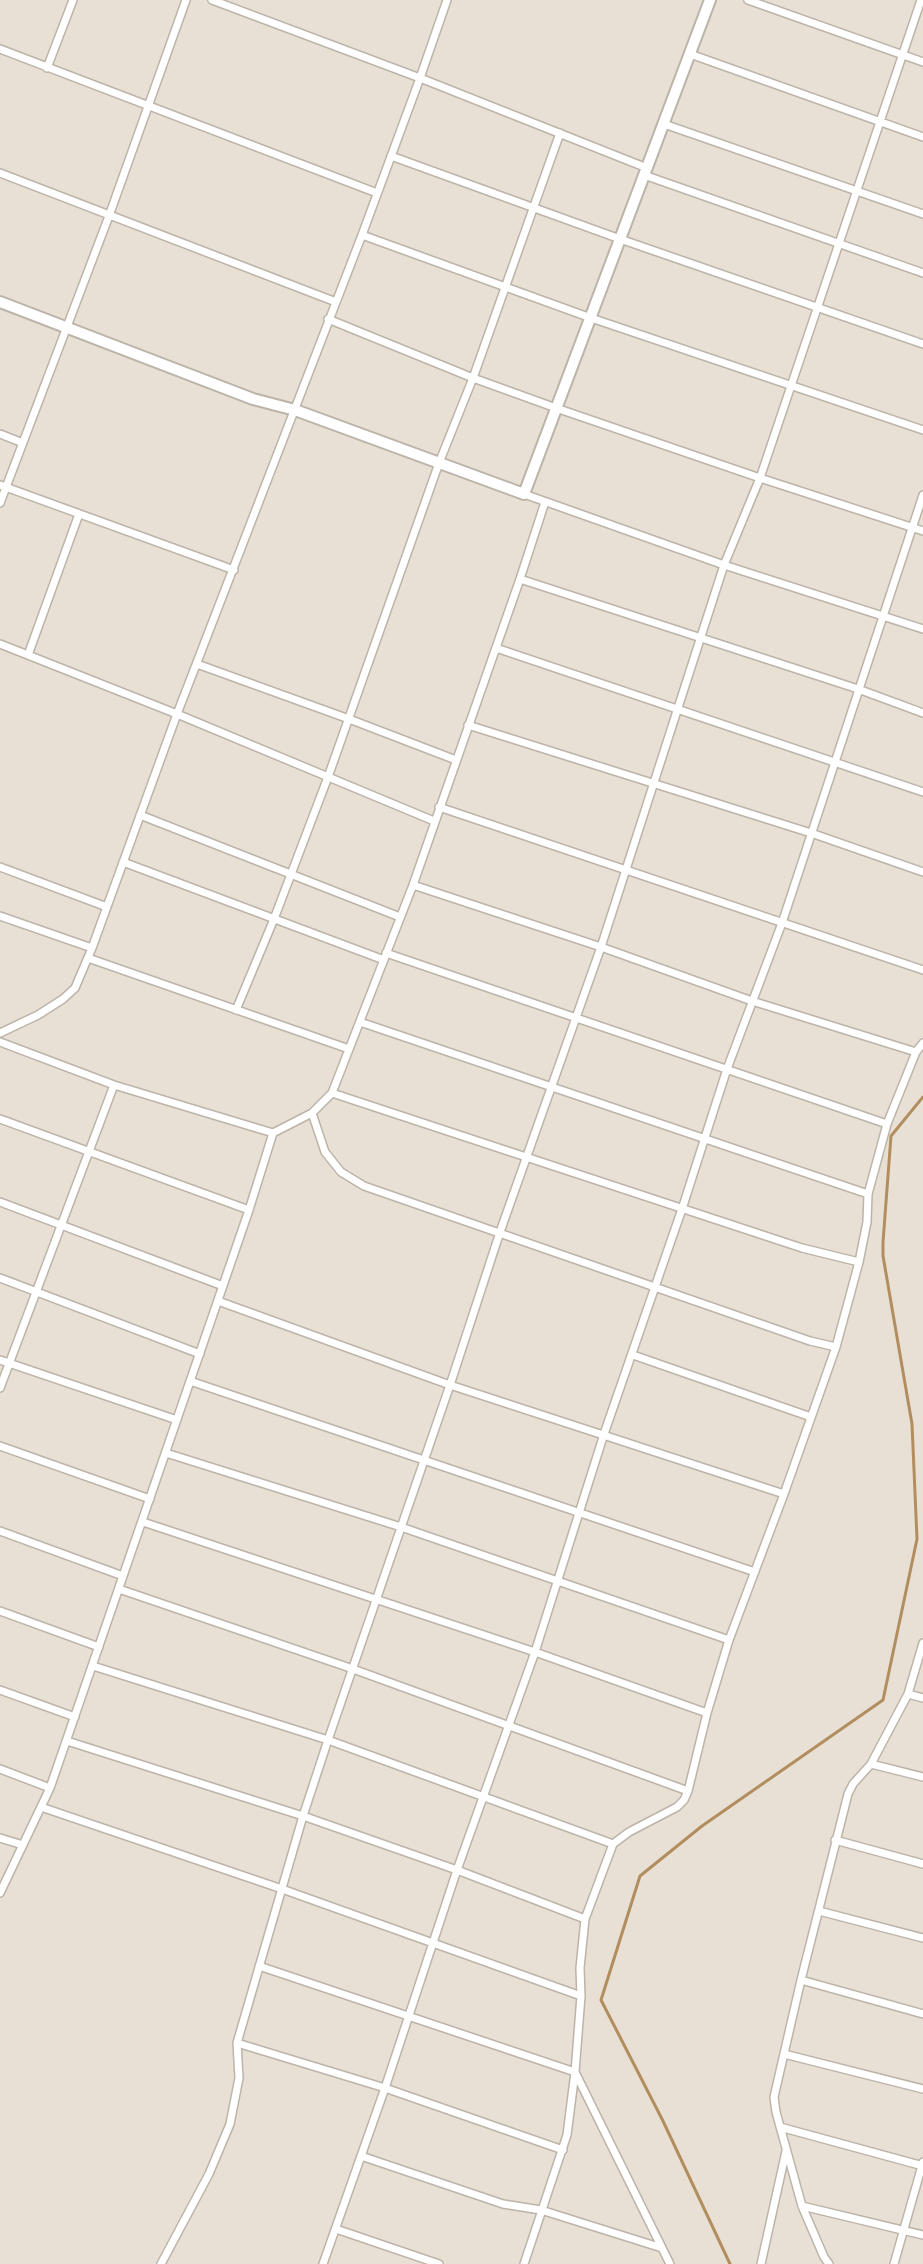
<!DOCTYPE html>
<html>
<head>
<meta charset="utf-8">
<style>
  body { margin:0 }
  canvas { display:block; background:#e8e0d5 }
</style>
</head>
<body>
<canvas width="923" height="2264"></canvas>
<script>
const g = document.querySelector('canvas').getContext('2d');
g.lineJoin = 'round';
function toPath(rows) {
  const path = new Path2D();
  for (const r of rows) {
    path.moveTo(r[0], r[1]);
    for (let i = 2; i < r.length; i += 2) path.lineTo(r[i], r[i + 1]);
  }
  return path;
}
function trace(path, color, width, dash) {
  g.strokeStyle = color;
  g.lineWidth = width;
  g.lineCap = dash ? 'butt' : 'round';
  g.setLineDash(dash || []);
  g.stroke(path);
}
trace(toPath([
  [730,2264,663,2121,601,2000,640,1876,702,1826,883,1700,917,1539,912,1424,883,1256,883,1242,891,1136,923,1097]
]), '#b28e5f', 3);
const street = toPath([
  [212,0,420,78,647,168],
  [748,0,923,62],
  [0,49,377,193],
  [690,54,923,137],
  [47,68,73,0],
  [664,124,923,214],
  [391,156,620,239,923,344],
  [0,173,336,302],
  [644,175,923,273],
  [362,235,591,318,923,430],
  [328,319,473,378,556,408,760,478,923,531],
  [0,434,23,443],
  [0,485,234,570],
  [524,494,724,565,923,629],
  [545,502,520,579,413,885,332,1093,312,1113,325,1152,341,1172,364,1186,810,1341,836,1347],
  [0,503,109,216,186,0],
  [520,579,858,689,923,713],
  [0,644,177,714,434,821],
  [496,648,923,792],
  [28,655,79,514],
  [197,664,349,719,456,760],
  [468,725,811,833,923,872],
  [439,807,923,970],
  [140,815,400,917],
  [123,862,384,960],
  [0,867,107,907],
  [413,885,601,947,752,1001,916,1052],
  [0,916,92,948],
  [386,953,887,1124],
  [88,958,349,1049],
  [236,1010,274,919,328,777,439,463,473,378,560,133],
  [360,1022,868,1194],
  [0,1033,38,1015,63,999,75,988,92,948,177,714,362,235,420,78,447,0],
  [0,1042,114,1085,273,1133,312,1113],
  [332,1093,802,1248,859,1262],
  [0,1119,249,1210],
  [0,1202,223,1286],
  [0,1278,200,1354],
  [218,1301,450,1385,784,1494],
  [633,1355,811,1417],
  [0,1360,177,1420],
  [190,1381,755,1572],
  [0,1388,114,1085],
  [0,1446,150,1499],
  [166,1453,401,1527,729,1640],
  [143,1522,535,1652,707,1713],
  [0,1531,123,1576],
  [119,1589,353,1669,688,1791],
  [0,1611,99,1647],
  [93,1666,328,1740,613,1844],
  [0,1690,75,1717],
  [908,1694,923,1698],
  [67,1741,303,1816,457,1870,585,1919],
  [871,1764,923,1777],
  [0,1769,50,1788],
  [41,1807,282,1889,581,1996],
  [0,1838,23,1845],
  [835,1840,923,1864],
  [0,1893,50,1788,249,1210,273,1133],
  [819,1911,923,1938],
  [259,1966,575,2072,670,2264],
  [801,1980,923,2014],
  [237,2043,385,2088,563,2150],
  [784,2054,923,2089],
  [780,2127,923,2166],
  [361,2156,503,2204,541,2210,662,2248],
  [802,2206,923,2235],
  [336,2229,439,2264],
  [161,2264,209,2174,230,2124,239,2078,237,2043,303,1816,328,1740,450,1385,500,1232,601,947,724,565,760,478,921,0],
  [323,2264,385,2088,457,1870,535,1652,604,1434,682,1209,727,1069,782,923,923,495],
  [524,2264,567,2135,575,2072,581,1996,580,1968,585,1919,613,1844,629,1832,677,1807,684,1800,688,1791,707,1713,729,1640,784,1494,836,1347,859,1262,867,1222,868,1194,887,1124,916,1052,923,1043],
  [761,2264,786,2151],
  [829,2264,824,2257,802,2206,776,2112,774,2097,801,1980,848,1794,853,1784,871,1764,908,1694,923,1643],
  [894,2264,923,2162]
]);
const secondary = toPath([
  [0,302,253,399,295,410,524,494,710,0]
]);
trace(street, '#bcb4a9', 10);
trace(secondary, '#bcb4a9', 14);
trace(street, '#fff', 7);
trace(secondary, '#fff', 10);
</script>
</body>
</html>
